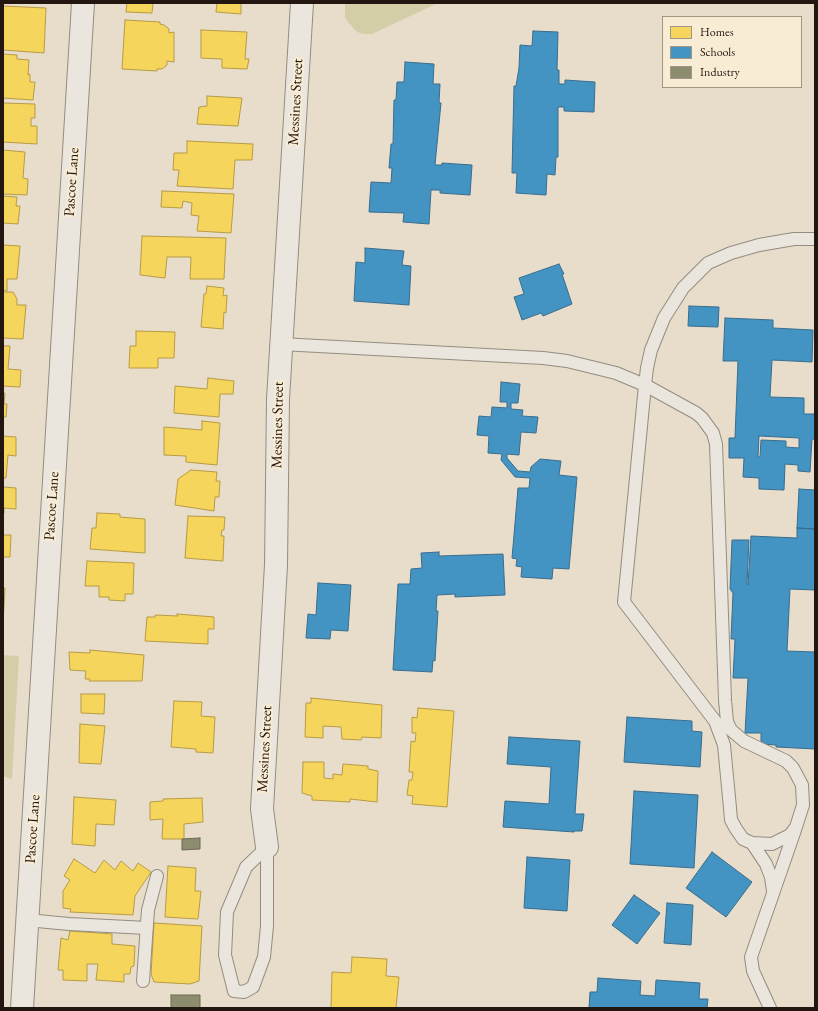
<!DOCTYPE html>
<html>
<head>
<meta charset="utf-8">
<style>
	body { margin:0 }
	#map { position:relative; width:818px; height:1011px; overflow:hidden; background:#e7ddca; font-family:"EB Garamond",serif }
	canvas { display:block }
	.frame { position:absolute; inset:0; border:4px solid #231510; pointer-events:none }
	.legend { position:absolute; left:662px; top:16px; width:140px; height:72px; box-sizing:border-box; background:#f8ecd4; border:1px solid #a39686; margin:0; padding:5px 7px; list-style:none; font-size:12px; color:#231510 }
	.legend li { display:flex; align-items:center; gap:8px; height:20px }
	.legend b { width:20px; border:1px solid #a39686 }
</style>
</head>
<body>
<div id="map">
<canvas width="818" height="1011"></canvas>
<div class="frame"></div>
<ul class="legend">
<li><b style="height:11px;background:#f6d55c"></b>Homes</li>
<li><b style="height:11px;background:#4393c3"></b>Schools</li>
<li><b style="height:11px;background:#8c8c6e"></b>Industry</li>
</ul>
</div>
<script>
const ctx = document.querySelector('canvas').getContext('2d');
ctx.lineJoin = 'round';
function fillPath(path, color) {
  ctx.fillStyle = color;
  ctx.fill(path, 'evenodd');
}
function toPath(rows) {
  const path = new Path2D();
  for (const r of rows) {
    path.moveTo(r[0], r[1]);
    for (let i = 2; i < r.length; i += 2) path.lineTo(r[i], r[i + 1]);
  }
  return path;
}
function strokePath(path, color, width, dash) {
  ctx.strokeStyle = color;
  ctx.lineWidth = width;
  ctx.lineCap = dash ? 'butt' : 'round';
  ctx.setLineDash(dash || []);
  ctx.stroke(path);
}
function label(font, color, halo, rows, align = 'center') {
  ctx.font = font + ' "EB Garamond",serif';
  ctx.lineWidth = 4;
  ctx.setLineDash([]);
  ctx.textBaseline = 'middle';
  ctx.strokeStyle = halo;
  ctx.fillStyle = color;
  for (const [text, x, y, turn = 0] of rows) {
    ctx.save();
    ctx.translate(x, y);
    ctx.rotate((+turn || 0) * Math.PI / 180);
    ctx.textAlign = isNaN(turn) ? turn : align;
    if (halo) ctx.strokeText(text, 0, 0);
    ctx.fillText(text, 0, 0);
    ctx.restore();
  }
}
const green = toPath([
	[345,3,438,3,372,34,364,34,357,32,348,22,345,17],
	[3,655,19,656,12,779,3,776]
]);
const homes = toPath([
	[127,3,153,3,152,13,126,12,127,3],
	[217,3,241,3,241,14,216,12,217,3],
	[3,6,46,8,44,53,3,50,3,6],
	[125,20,160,22,160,24,164,25,169,29,169,33,174,32,174,62,167,61,167,65,162,69,157,69,157,71,122,69,125,20],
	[201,30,247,32,245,59,249,59,247,69,222,68,222,59,201,58,201,30],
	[3,54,17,55,17,59,29,60,28,75,30,74,30,82,35,82,33,100,3,98,3,54],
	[207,96,242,98,238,126,197,124,199,107,207,106,207,96],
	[3,103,35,104,35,118,31,118,31,126,37,126,37,144,3,142,3,103],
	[187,141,253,144,252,160,235,160,233,189,177,186,179,170,173,170,174,153,187,153,187,141],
	[3,150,25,152,23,178,28,179,27,195,3,194,3,150],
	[162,191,234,194,231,233,197,231,199,216,191,215,192,203,183,201,182,208,161,207,162,191],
	[3,196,17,197,16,206,20,206,18,224,3,223,3,196],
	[142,236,226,238,224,279,190,279,191,257,167,257,165,278,140,275,142,236],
	[3,245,20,246,17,279,7,279,7,291,3,290,3,245],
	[207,286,224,288,223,296,227,295,226,313,224,312,223,329,201,327,204,294,206,294,207,286],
	[3,292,13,292,17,299,17,305,26,305,23,339,3,338,3,292],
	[136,331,175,332,174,358,158,358,158,368,129,368,130,346,136,346,136,331],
	[3,346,10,346,8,369,21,370,20,387,3,386,3,346],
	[208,378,234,381,233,394,220,394,219,417,174,413,175,386,207,389,208,378],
	[3,393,5,393,4,404,7,404,6,417,3,417,3,393],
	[202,421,220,423,217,465,186,462,186,456,164,455,164,427,202,430,202,421],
	[3,436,16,437,16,456,8,455,6,478,3,478,3,436],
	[191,470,217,472,216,481,220,481,219,497,215,497,214,511,175,505,178,479,191,470],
	[3,487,16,488,16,509,4,508,4,513,3,513,3,487],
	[97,513,120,514,120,517,145,519,145,553,90,549,92,528,96,528,97,513],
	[188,516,225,517,224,530,222,530,221,536,224,536,223,561,185,558,188,516],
	[3,535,11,535,10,557,3,557,3,535],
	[87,561,134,563,133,594,125,594,125,601,109,600,109,597,99,597,99,586,85,586,87,561],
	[3,588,5,588,3,624,3,588],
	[177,614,214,617,214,629,208,629,208,644,145,641,147,617,155,617,155,615,178,616,177,614],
	[90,650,144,655,142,681,89,681,90,679,85,679,86,671,70,670,69,652,90,653,90,650],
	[81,694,105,694,104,714,81,713,81,694],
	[311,698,382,705,381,738,362,737,361,740,342,739,341,727,323,726,323,738,305,737,306,703,311,703,311,698],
	[174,701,202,702,201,716,215,717,213,753,196,752,196,749,171,747,174,701],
	[418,708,454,711,447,807,412,804,413,796,407,795,409,780,412,780,413,772,409,772,411,741,415,742,416,733,412,733,412,717,417,718,418,708],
	[80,724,105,726,101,764,79,763,80,724],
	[303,762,324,762,324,778,333,779,333,774,342,775,343,764,368,766,368,769,378,771,377,802,350,799,350,802,312,800,312,796,302,793,303,762],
	[74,797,116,800,114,825,96,824,95,846,72,844,74,797],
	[202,798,203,822,184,824,184,839,162,839,163,819,150,820,150,802,163,801,163,799,202,798],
	[74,859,95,873,104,860,115,870,121,861,133,871,138,863,151,872,135,896,133,915,70,912,71,909,63,908,63,891,70,880,64,876,74,859],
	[168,866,196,868,195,891,201,891,198,919,165,917,168,866],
	[154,923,202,926,199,981,190,984,154,982,151,974,154,923],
	[70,931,112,934,112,944,135,946,134,966,131,967,130,974,124,974,124,982,96,980,98,964,87,964,87,981,63,980,63,970,58,970,61,938,68,940,70,931],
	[352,957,387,959,386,976,399,977,396,1008,331,1008,332,972,351,973,352,957]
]);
const schools = toPath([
	[533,31,558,32,557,70,559,70,559,84,565,84,565,80,595,82,594,112,564,111,564,107,558,107,558,157,556,157,555,175,547,174,546,195,516,193,517,173,512,173,514,86,516,86,519,68,520,45,532,46,533,31],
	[405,62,434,64,433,84,440,84,439,103,441,103,435,165,442,165,442,163,472,165,470,195,440,193,440,190,431,190,429,224,403,222,404,213,369,212,371,182,391,183,392,168,389,168,391,144,393,144,394,100,396,100,397,82,404,82,405,62],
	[365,248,404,251,402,265,411,266,409,305,354,301,356,262,365,263,365,248],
	[559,264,564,274,562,274,572,304,543,316,541,313,522,320,514,297,524,294,519,278,559,264],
	[689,306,719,307,718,327,688,326,689,306],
	[725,318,773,320,773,328,813,330,812,362,772,360,770,397,804,398,804,414,815,414,815,439,812,439,810,472,798,471,798,465,785,464,784,490,759,489,759,478,743,477,744,458,729,458,729,438,735,438,738,361,723,361,725,318],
	[759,436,799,438,799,448,786,447,786,441,761,440,760,457,758,457,759,436],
	[501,382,520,384,518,403,511,403,511,409,523,410,522,416,538,417,536,433,521,432,519,455,507,454,507,458,518,471,530,472,531,467,540,459,561,461,559,475,577,477,569,569,553,568,552,579,521,577,522,567,516,566,517,559,512,558,518,488,529,488,530,478,515,477,501,460,502,454,488,453,489,436,477,435,479,416,491,417,492,407,507,408,507,402,500,402,501,382],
	[799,489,815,490,815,529,797,528,799,489],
	[797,528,815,529,815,590,790,589,787,651,815,652,815,749,776,747,776,745,761,744,761,733,745,733,748,678,733,678,735,639,731,639,733,593,730,589,732,540,749,540,747,583,748,585,751,536,797,538,797,528],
	[439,552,439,556,503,554,505,595,455,597,455,594,437,595,436,611,438,611,435,661,433,660,432,672,393,670,398,584,410,584,411,569,422,568,421,553,439,552],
	[318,583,351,585,348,631,331,630,330,639,306,638,308,614,316,615,318,583],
	[627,717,692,721,692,731,702,732,700,767,624,762,627,717],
	[509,737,580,741,575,814,584,814,582,831,574,831,574,832,503,827,505,801,549,804,551,767,507,764,509,737],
	[634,791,698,795,694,868,630,864,634,791],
	[712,852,752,882,726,917,686,888,712,852],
	[527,857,570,860,567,911,524,908,527,857],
	[634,895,660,913,637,944,612,925,634,895],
	[667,903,693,905,691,945,664,943,667,903],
	[598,978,641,981,640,995,655,996,656,980,700,983,699,999,708,999,707,1008,589,1008,590,992,597,992,598,978]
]);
const industry = toPath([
	[200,838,200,849,182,850,182,839,200,838],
	[171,995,200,995,200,1008,171,1008,171,995]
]);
const lane = toPath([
	[281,344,543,358,567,361,616,373,640,383,645,385,696,413,702,418,713,433,716,444,725,700,727,722,731,730,744,741,786,761,793,768,802,785,803,805,796,827,790,835,772,844,752,843,743,839,736,829,731,820,730,808,724,745,715,721,624,602,645,385,647,368,651,350,664,318,683,288,708,263,731,253,759,245,794,239,815,239],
	[752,843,766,864,771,877,773,891],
	[267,847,267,926,264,957,253,987,244,992,234,991,225,955,227,912,246,867,267,847],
	[27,920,69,924,147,928],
	[143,981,148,910,157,876],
	[770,1008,753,971,751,957,795,830]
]);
const street = toPath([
	[267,847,262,809,276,565,278,399,302,3],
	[22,1008,83,3]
]);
const streetNames = [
	["Messines Street",296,102,-87],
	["Pascoe Lane",72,182,-86],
	["Messines Street",278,425,-89],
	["Pascoe Lane",52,506,-86],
	["Messines Street",265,749,-87],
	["Pascoe Lane",33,829,-86]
];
fillPath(green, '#d3cea8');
fillPath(homes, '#f6d55c');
strokePath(homes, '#b79b45', 1);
fillPath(schools, '#4393c3');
strokePath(schools, '#396d8d', 1);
fillPath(industry, '#8c8c6e');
strokePath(industry, '#6c6852', 1);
strokePath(lane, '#938c80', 14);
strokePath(street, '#938c80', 24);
strokePath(lane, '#ebe6dd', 12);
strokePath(street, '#ebe6dd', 22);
label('15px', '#231510', '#f8ecd4', streetNames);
</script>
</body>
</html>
